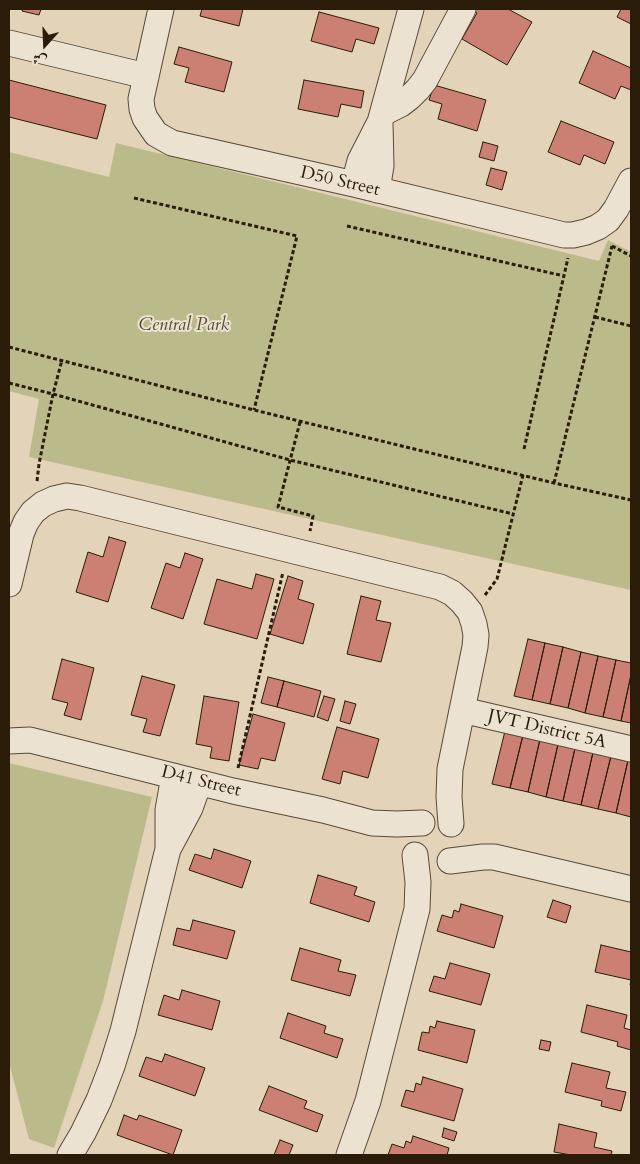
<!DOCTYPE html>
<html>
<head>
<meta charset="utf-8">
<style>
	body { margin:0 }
	#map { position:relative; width:640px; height:1164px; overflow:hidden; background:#e2d3b9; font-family:Cardo,Amiri,serif }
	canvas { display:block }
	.frame { position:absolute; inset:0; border:10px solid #2a1c08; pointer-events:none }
	.north { position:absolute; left:20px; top:20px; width:50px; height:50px; -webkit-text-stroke:4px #ece2d2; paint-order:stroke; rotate:200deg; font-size:14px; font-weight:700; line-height:20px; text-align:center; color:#2a1c08 }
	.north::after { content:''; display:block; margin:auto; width:18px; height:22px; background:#2a1c08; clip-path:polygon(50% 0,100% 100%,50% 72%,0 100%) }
</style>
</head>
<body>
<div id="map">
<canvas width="640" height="1164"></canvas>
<div class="frame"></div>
<div class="north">ش</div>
</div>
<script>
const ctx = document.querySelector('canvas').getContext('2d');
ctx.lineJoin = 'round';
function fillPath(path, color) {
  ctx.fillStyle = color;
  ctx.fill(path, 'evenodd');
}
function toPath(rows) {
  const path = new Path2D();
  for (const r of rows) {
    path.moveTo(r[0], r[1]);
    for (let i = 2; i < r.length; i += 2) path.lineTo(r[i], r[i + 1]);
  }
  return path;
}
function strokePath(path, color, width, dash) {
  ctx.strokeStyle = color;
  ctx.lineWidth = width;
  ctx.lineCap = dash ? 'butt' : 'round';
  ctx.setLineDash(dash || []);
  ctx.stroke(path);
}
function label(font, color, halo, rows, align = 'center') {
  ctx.font = font + ' Cardo,serif';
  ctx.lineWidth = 4;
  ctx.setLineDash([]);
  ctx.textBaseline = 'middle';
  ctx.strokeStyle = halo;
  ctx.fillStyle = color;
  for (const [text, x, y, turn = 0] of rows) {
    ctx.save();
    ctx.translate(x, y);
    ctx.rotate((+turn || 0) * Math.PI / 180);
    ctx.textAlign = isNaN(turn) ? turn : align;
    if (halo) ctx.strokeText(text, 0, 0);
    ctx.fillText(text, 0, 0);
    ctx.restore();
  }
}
const green = toPath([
	[116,143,599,261,608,240,631,252,631,590,29,457,39,399,9,391,9,152,109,177],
	[9,763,152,797,103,1001,54,1148,29,1139,9,1062]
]);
const building = toPath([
	[23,9,41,9,39,15,22,11,23,9],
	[202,9,243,9,239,26,200,16,202,9],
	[470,9,508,9,532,22,507,65,462,39,477,13,470,9],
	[621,9,631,9,631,24,617,17,621,9],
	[319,12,379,28,374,44,356,39,352,52,311,41,319,12],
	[179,47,232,62,224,92,185,82,189,68,174,64,179,47],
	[593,51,631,68,631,90,621,86,615,99,579,83,593,51],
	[9,80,106,105,97,139,9,117,9,80],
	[304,80,364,91,361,108,341,104,338,117,298,109,304,80],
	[434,85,486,100,477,131,438,119,442,104,429,100,434,85],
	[561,121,614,142,605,164,584,155,580,165,548,152,561,121],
	[483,142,498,146,494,161,479,157,483,142],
	[491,168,507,172,502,190,486,185,491,168],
	[109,537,126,542,108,602,76,592,88,552,103,557,109,537],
	[185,553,203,559,183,619,151,608,166,563,180,568,185,553],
	[256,574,274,579,257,639,204,624,217,579,252,589,256,574],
	[288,576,303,581,298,599,314,604,303,644,270,634,288,576],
	[361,596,381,601,376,620,391,623,381,662,347,654,361,596],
	[528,639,545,643,532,700,514,696,528,639],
	[545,643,563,647,550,704,532,700,545,643],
	[563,647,581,652,568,708,550,704,563,647],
	[581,652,598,656,585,713,568,708,581,652],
	[598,656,616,660,603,717,585,713,598,656],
	[62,659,94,668,81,720,64,715,68,703,52,699,62,659],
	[616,660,631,663,631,675,621,721,603,717,616,660],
	[631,675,631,723,621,721,631,675],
	[142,676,175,685,160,736,143,732,147,719,131,715,142,676],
	[268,677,284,681,277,707,261,703,268,677],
	[284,681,321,691,314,717,277,707,284,681],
	[204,696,239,702,229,761,210,758,212,747,196,744,204,696],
	[324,696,335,699,328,721,317,717,324,696],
	[345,701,356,704,350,724,340,721,345,701],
	[253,714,285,723,275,761,261,758,258,769,239,765,253,714],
	[337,727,379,739,368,778,343,771,340,784,322,779,337,727],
	[506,727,524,731,510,788,492,784,506,727],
	[524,731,541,735,528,792,510,788,524,731],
	[541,735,559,740,546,797,528,792,541,735],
	[559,740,576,744,563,801,546,797,559,740],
	[576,744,594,748,581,805,563,801,576,744],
	[594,748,612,752,598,809,581,805,594,748],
	[612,752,629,756,616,813,598,809,612,752],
	[629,756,631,757,631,817,616,813,629,756],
	[214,849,251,861,242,888,189,870,195,854,211,859,214,849],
	[318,875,357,887,354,895,375,902,369,922,310,903,318,875],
	[553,900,571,906,566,923,547,917,553,900],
	[461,904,503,916,494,948,437,931,442,915,452,918,454,910,459,912,461,904],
	[193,920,235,931,227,959,173,945,177,928,190,931,193,920],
	[601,945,631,952,631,986,630,985,631,980,595,972,601,945],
	[300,948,341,960,338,971,356,975,350,996,291,980,300,948],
	[450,963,490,974,481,1005,429,991,434,976,445,979,450,963],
	[182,990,220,1001,212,1030,158,1015,164,995,179,1000,182,990],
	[587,1005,627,1015,624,1028,631,1030,631,1050,617,1046,618,1042,581,1032,587,1005],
	[288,1013,326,1026,324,1033,343,1039,337,1058,280,1038,288,1013],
	[437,1021,475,1030,467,1063,418,1050,422,1032,429,1033,430,1026,435,1028,437,1021],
	[541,1040,551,1042,549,1051,539,1049,541,1040],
	[165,1054,205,1068,195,1096,139,1076,146,1057,162,1062,165,1054],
	[572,1063,610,1072,606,1088,626,1092,621,1111,601,1106,602,1101,565,1092,572,1063],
	[423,1077,463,1089,454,1121,401,1106,406,1090,414,1092,416,1083,421,1085,423,1077],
	[269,1086,307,1101,304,1108,323,1115,317,1132,259,1110,269,1086],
	[124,1115,137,1120,139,1115,182,1130,173,1155,117,1135,124,1115],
	[559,1124,597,1133,594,1147,612,1151,611,1155,571,1155,554,1152,559,1124],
	[444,1128,457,1132,454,1141,442,1137,444,1128],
	[413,1136,449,1148,447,1155,388,1155,392,1144,404,1148,406,1141,411,1143,413,1136],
	[280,1140,293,1145,289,1155,274,1155,280,1140]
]);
const path = toPath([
	[134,198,297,236,254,410],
	[347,226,564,276],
	[612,246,631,256],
	[595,317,631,326],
	[9,347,254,410,554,483,631,500],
	[9,383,53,394,290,460,513,514],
	[300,422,278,507,313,516,310,531],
	[524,449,568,258],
	[37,481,39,464,53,394,62,360],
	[554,483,612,246],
	[485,595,497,579,523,475],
	[238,768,283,572]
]);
const minor = toPath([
	[161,9,141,99,142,109,145,118,156,134,172,143,354,184,564,235,573,235,586,232,598,227,608,220,616,209,631,181],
	[9,43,146,76],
	[383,113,401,104,410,97,418,89,425,80,463,9],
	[354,184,360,161,380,122,411,9],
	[377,190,381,166,380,124],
	[9,584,21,534,26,522,33,512,43,504,54,499,67,496,80,498,440,587,452,593,462,602,470,612,474,624,476,635,475,647,450,769,449,797,451,824],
	[462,710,631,749],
	[9,741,30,740,233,791,323,810,372,823,397,824,422,823],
	[168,849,190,808,199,783],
	[450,861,483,857,494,857,631,889],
	[70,1155,83,1133,99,1100,112,1066,123,1031,168,849,168,810,174,776],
	[349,1155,368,1101,417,909,418,882,415,855]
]);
const streetNames = [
	["D50 Street",340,182,13],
	["JVT District 5A",547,730,13],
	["D41 Street",201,782,14]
];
const parkNames = [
	["Central Park",184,326]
];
fillPath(green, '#bbba8a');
fillPath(building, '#cb8073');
strokePath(building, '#2a1c08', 1);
strokePath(minor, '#584a34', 27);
strokePath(path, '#2a1c08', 3, [4, 2.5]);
strokePath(minor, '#ece2d2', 25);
label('18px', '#2a1c08', '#ece2d2', streetNames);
label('italic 18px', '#564b2f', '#ece2d2', parkNames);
</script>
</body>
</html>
